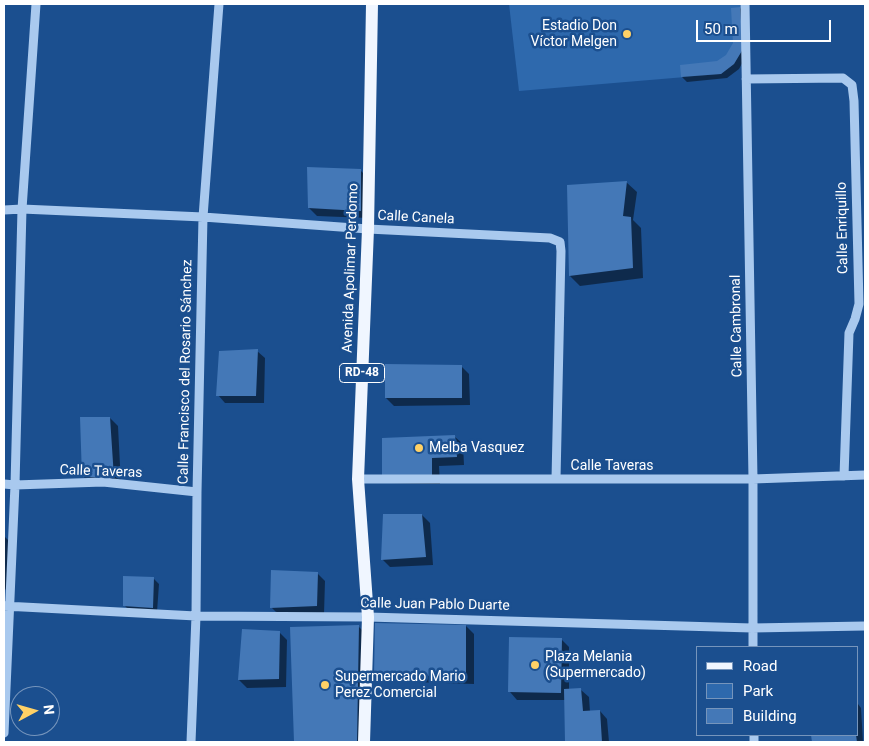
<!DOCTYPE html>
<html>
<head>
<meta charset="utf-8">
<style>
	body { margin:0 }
	#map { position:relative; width:869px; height:746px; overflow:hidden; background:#1b4f8f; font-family:Roboto,sans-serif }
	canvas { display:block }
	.frame { position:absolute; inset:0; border:5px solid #fff; pointer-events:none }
	.legend { position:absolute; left:696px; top:646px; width:162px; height:90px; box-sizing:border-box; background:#1b4f8f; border:1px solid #7695bc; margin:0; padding:6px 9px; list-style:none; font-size:15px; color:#fff }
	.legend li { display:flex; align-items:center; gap:10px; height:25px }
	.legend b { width:25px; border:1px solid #7695bc }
	.north { position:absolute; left:10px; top:686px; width:50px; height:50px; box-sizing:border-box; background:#1b4f8f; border:1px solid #7695bc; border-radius:50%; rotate:84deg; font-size:14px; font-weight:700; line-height:20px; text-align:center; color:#fff }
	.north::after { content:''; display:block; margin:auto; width:18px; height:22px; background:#ffd166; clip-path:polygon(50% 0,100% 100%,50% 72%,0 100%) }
	.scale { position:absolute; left:696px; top:20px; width:135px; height:22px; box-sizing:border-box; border:2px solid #fff; border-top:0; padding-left:6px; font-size:15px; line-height:18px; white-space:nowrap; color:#fff; -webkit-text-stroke:4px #1b4f8f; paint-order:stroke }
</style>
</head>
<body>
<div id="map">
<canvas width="869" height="746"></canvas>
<div class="frame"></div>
<ul class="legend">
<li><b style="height:6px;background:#f0f6ff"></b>Road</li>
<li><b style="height:14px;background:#2e69ad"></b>Park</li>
<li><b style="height:14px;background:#4478b7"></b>Building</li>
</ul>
<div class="north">N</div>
<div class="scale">50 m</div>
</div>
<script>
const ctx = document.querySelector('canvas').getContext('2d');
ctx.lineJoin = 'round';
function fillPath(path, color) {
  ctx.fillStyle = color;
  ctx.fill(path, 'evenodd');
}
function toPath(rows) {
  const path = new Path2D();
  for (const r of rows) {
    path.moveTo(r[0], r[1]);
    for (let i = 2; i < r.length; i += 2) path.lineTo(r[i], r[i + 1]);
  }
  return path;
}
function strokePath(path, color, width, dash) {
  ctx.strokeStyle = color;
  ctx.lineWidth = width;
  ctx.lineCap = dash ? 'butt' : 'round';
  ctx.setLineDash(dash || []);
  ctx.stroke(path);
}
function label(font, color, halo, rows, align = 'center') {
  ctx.font = font + ' Roboto,sans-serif';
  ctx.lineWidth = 5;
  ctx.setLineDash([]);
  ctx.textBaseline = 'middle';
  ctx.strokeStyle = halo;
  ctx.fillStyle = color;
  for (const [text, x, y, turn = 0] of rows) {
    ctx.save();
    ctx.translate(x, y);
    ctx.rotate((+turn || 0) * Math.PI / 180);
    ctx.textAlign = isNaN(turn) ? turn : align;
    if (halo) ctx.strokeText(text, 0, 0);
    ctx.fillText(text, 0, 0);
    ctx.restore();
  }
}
const green = toPath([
	[509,4,740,4,743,49,734,64,721,74,519,91]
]);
const shadow = toPath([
	[740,8,745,13,747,54,739,69,727,78,687,82,682,77,717,62,727,56,735,43],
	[360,170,368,178,368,218,317,216,309,208],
	[626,182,637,192,633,220,641,228,643,278,580,286,570,276],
	[257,351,265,358,264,403,225,403,218,395],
	[461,366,469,374,470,405,394,406,386,398],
	[110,418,118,426,121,485,91,484,83,476],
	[455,437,463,444,464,465,439,466,440,484,391,483,383,476],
	[422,515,430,523,433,565,390,567,382,559],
	[4,537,5,537,13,545,10,585,4,591],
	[317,573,325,581,324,614,279,615,271,607],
	[154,579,159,584,157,612,130,611,125,606],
	[466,626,474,634,474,684,383,681,375,673],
	[359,627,366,634,365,742,295,742,292,628],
	[243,630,279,632,287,640,286,687,247,688,239,680],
	[561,639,569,647,569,690,581,690,589,697,590,712,600,711,607,719,609,742,566,742,565,700,517,700,510,692],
	[858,704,861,708,863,742,813,742,813,735,858,735]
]);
const building = toPath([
	[740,7,743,49,734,64,721,74,681,77,680,65,717,61,726,55,733,43,731,8],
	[307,167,361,169,361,211,308,208],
	[627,181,623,216,631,217,633,268,569,276,567,185],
	[258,349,256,396,216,396,219,351],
	[385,364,462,365,462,398,385,398],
	[80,417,110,417,114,478,82,477],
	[455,435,457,457,432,458,432,477,382,476,382,438],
	[383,514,422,514,426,557,381,560],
	[271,570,318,572,317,606,270,608],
	[123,576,154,577,153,608,123,606],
	[375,623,466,625,466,677,374,674],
	[359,625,357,742,294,742,290,627],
	[242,629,280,631,279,679,238,680],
	[509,637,562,638,561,693,508,692],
	[581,688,583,711,600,710,602,742,565,742,564,689],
	[811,735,856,735,857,742,812,742]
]);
const minor = toPath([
	[745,4,753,479,753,647],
	[746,79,843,78,852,85,854,101,859,304,855,319,849,333,844,476],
	[4,210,22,209,203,217,368,229,550,238,560,242,561,251,556,479],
	[358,479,753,479,865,475],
	[4,484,15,485,103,482,197,492],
	[4,606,196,616,368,617,752,628,865,626],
	[4,733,15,485,22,209,36,4],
	[754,735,754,742],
	[191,742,196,616,197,492,203,217,219,4]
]);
const major = toPath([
	[364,742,368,617,358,479,368,229,372,4]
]);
const markers = [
	[627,34,5,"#ffd166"],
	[419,448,5,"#ffd166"],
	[535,665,5,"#ffd166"],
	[325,685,5,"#ffd166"]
];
const shields = [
	[362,373,45]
];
const shieldNames = [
	["RD-48",362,373]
];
const poiNames = [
	["Estadio Don",617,26,"right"],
	["Víctor Melgen",617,42,"right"],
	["Melba Vasquez",429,448],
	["Plaza Melania",545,657],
	["(Supermercado)",545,673],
	["Supermercado Mario",335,677],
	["Perez Comercial",335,693]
];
const streetNames = [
	["Calle Canela",416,218,3],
	["Calle Enriquillo",843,228,-91],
	["Avenida Apolimar Perdomo",351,268,-88],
	["Calle Cambronal",737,326,-91],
	["Calle Francisco del Rosario Sánchez",186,372,-89],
	["Calle Taveras",612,466],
	["Calle Taveras",101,472,2],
	["Calle Juan Pablo Duarte",435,605,1]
];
fillPath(green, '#2e69ad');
fillPath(shadow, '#0007');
fillPath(building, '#4478b7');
strokePath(minor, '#a9c9ee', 9);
strokePath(major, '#f0f6ff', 12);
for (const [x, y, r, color] of markers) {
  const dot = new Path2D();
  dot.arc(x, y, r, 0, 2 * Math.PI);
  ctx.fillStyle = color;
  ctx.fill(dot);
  strokePath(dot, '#1b4f8f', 2);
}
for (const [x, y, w] of shields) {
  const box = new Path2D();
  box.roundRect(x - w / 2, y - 9.5, w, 19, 4);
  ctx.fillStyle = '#1b4f8f';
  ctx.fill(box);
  strokePath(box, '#fff', 1);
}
label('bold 12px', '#fff', null, shieldNames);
label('14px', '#fff', '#1b4f8f', poiNames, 'left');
label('14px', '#fff', '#1b4f8f', streetNames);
</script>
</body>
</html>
